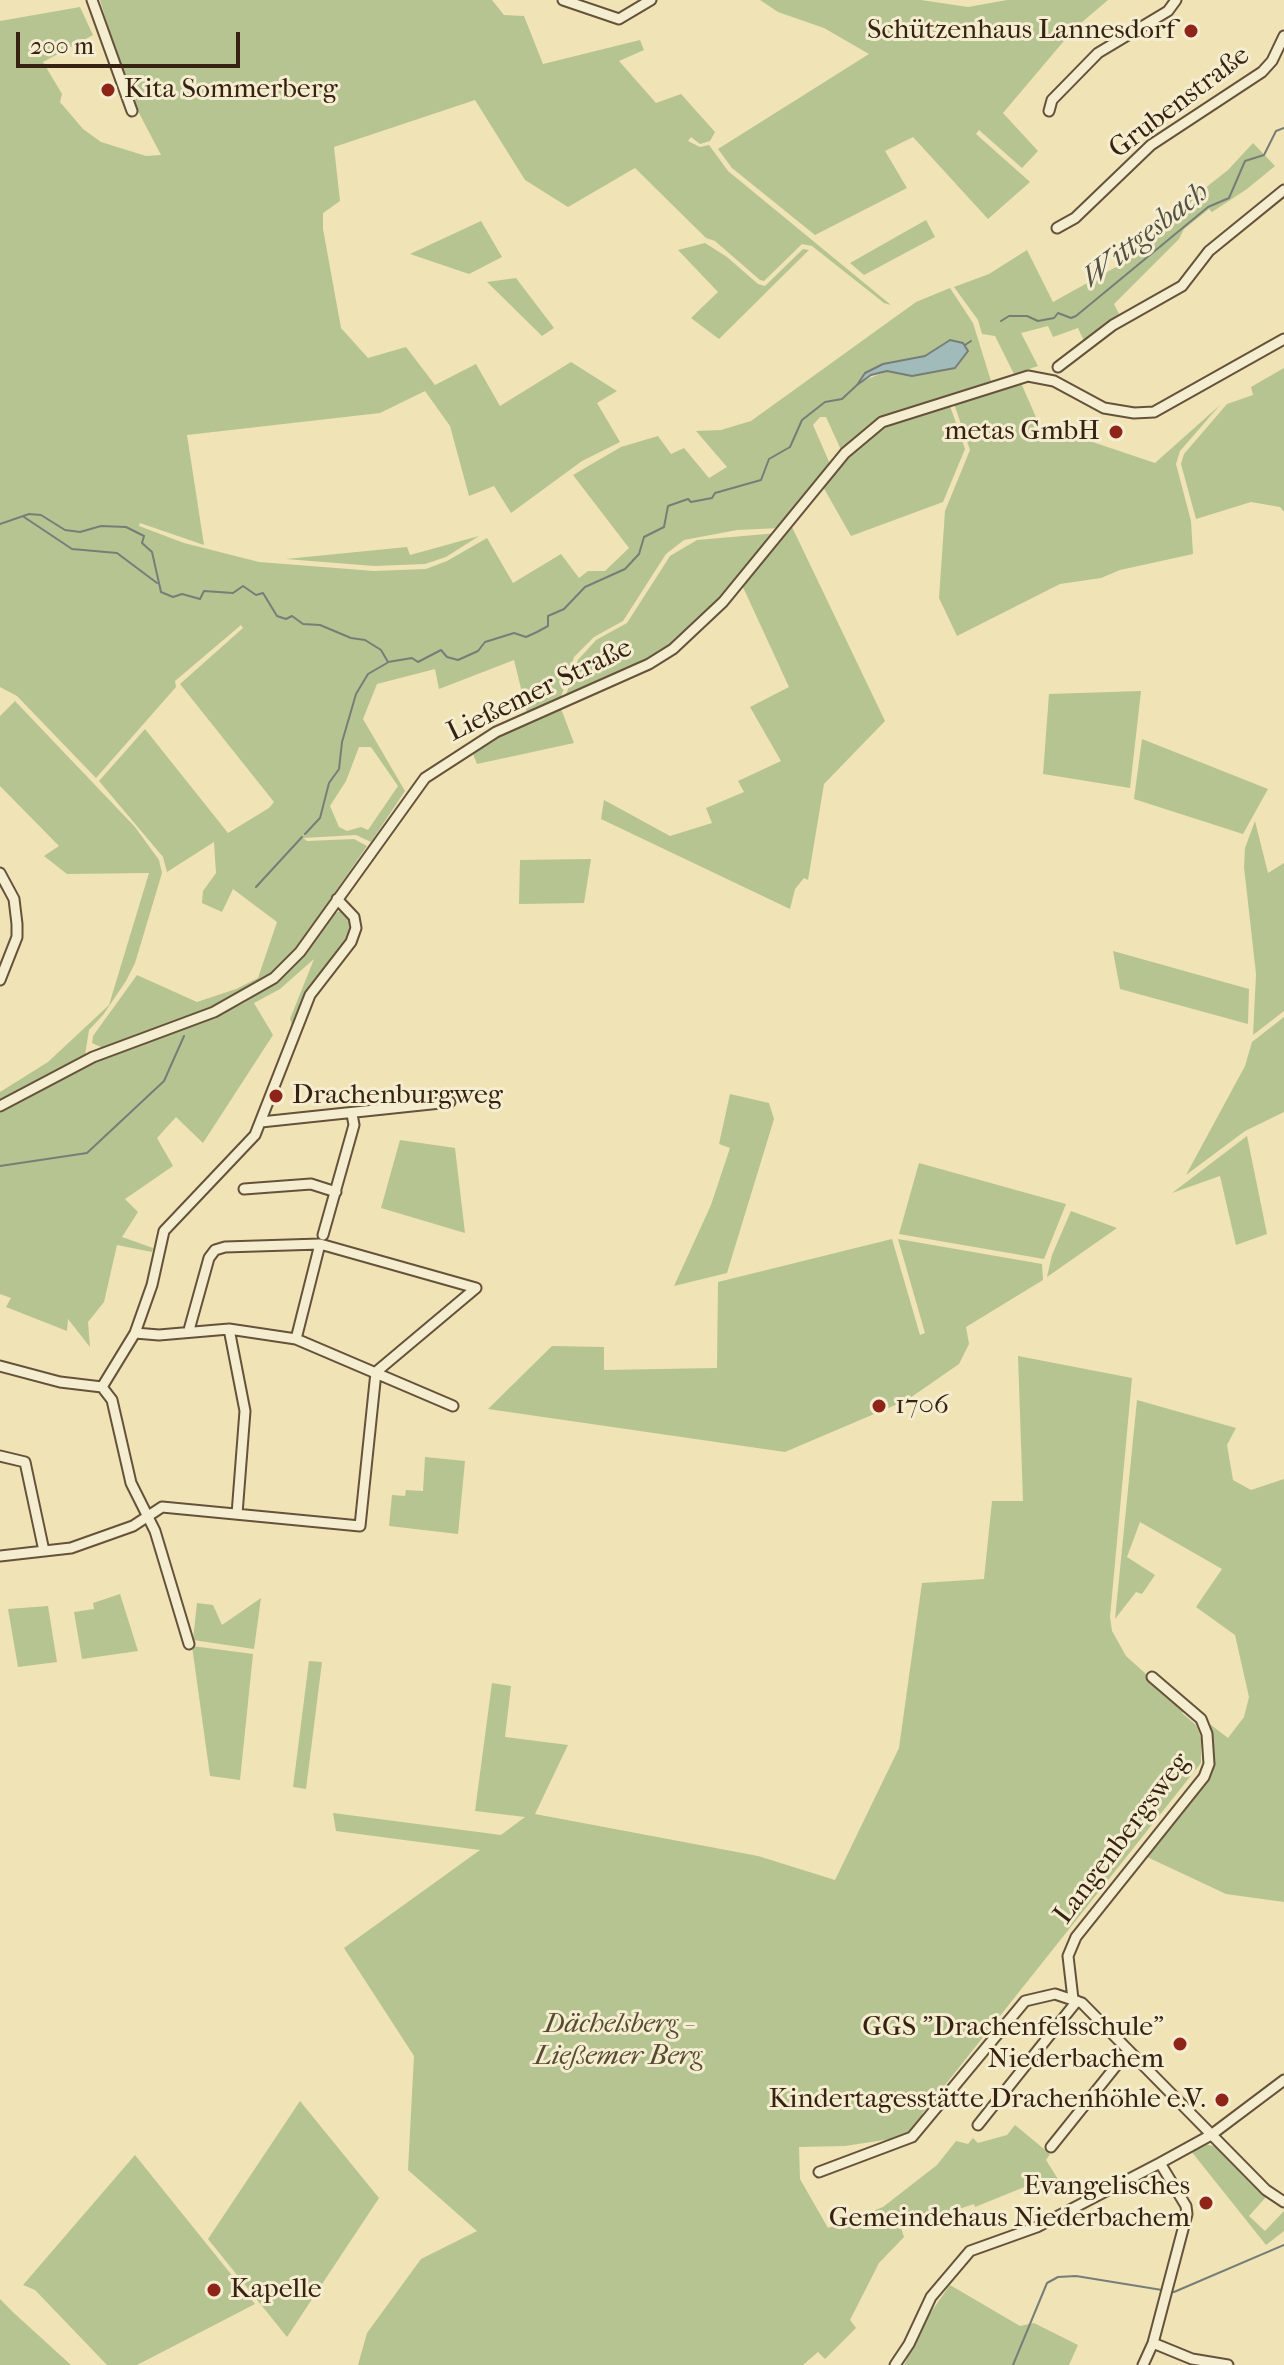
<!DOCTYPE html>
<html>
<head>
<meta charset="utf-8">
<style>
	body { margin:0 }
	#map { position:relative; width:1284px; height:2365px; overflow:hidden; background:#f0e3b6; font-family:"IM FELL French Canon",serif }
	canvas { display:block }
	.scale { position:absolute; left:16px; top:32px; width:224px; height:36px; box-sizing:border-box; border:4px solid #372212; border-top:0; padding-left:10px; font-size:24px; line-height:28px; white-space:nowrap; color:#372212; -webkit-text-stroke:6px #f5edd0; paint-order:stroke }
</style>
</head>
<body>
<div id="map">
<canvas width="1284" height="2365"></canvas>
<div class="scale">200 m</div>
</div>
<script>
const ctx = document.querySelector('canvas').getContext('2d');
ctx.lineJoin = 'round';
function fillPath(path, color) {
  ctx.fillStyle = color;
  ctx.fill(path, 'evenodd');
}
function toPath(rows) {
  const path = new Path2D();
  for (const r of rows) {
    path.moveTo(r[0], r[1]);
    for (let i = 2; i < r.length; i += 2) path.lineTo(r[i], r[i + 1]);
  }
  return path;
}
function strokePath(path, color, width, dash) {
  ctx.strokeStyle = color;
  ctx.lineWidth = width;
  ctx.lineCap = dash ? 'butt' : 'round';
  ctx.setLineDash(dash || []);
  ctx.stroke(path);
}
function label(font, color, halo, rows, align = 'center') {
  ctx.font = font + ' "IM FELL French Canon",serif';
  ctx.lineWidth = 6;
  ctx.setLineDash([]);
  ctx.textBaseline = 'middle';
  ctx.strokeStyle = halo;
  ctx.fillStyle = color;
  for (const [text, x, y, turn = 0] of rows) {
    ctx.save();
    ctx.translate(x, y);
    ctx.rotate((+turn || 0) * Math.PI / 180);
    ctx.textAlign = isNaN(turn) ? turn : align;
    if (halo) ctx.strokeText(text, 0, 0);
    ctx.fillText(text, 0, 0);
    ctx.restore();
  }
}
const green = toPath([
	[100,0,492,0,504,15,524,16,543,64,640,40,644,50,619,61,656,103,681,94,715,132,710,141,700,144,691,137,688,141,700,147,709,145,728,171,891,305,884,303,812,246,802,244,764,281,760,280,715,241,706,238,635,168,568,207,525,180,475,100,334,147,340,201,323,213,323,229,341,328,368,358,406,347,435,385,476,364,500,406,571,362,617,391,597,403,620,442,582,461,511,513,494,486,469,496,450,426,425,391,380,413,187,435,204,545,140,523,139,526,184,543,259,562,374,571,426,569,447,561,487,538,513,583,561,554,579,578,588,571,605,571,629,548,573,475,621,447,658,436,671,454,684,448,709,478,727,467,696,431,721,430,751,421,916,302,950,288,973,323,991,381,892,414,869,425,842,452,826,417,820,417,813,425,830,464,780,528,737,530,684,540,666,554,623,621,594,637,574,657,560,700,527,713,514,660,439,689,435,669,377,684,363,719,405,791,371,842,356,835,303,838,307,841,354,839,367,846,297,947,276,970,217,1005,103,1048,92,1043,93,1036,137,975,197,1002,236,989,258,978,277,922,233,889,222,912,202,903,203,891,216,873,214,842,167,872,163,857,99,781,145,729,228,833,269,808,274,802,180,684,243,628,241,625,175,681,176,687,96,778,17,696,0,687,0,21,80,7,93,35,43,62,62,94,60,102,83,129,101,142,146,156,161,155,127,90],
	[945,342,955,368,912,376,887,371,858,383,865,373,883,364,925,356],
	[359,747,371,747,398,786,368,830,361,827,347,831,339,827,330,806,346,781],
	[760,0,921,0,968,7,1007,0,1108,0,1074,29,1003,113,1038,151,1022,168,979,130,976,134,1030,182,988,219,913,137,885,151,907,188,815,235,732,168,718,149,869,54,824,28,778,12],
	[1253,143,1275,166,1247,189,1212,212,1209,209,1184,229,1179,239,1114,304,1120,316,1084,341,1078,328,1053,337,1048,326,1021,333,1038,366,1014,374,995,336,982,334,978,320,954,287,989,274,1027,250,1053,302,1116,267,1127,250,1228,170],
	[926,220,935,237,864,275,850,263],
	[481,221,502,257,469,274,410,254],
	[705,243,727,257,758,284,765,286,803,249,809,250,719,339,691,318,718,292,678,250],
	[516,278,554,328,542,336,487,282],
	[1284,368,1284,512,1280,507,1251,502,1196,519,1181,464,1184,454,1227,404,1253,395,1251,387],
	[1021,383,1039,424,1155,463,1220,405,1180,451,1176,464,1191,521,1193,554,1120,570,1101,578,1060,584,957,636,939,598,945,511,970,450,953,401],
	[949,403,965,449,943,502,851,536,822,485,874,432],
	[792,527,885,721,824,784,808,880,804,878,795,889,790,909,601,819,604,800,670,836,712,823,706,808,744,792,738,781,781,761,750,707,789,687,742,585],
	[778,533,720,600,663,652,565,698,578,660,596,640,627,623,670,556,697,540],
	[479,536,446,557,425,564,374,566,286,559,407,547,410,555],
	[1141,691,1130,788,1043,774,1049,694],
	[15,701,135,827,159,860,162,873,135,963,126,981,103,1015,89,1030,85,1055,0,1103,0,1092,48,1062,109,1005,149,873,67,874,44,856,59,846,0,786,0,716],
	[560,706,574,743,477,764,471,749],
	[1142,739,1268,789,1243,834,1134,799],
	[1255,821,1268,873,1284,863,1284,1011,1253,1035,1256,974,1244,867,1245,848],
	[591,859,584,903,519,904,520,860],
	[343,910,351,920,348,940,325,966,292,1025,290,1019,314,959,280,989,254,1003,273,1035,203,1143,176,1117,157,1138,173,1166,125,1199,138,1212,122,1237,153,1248,152,1252,117,1245,104,1302,88,1322,90,1347,68,1319,67,1331,6,1307,11,1298,0,1294,0,1112,66,1074,244,1003,289,969,335,913],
	[1113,951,1249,989,1248,1024,1120,989],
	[1284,1017,1284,1112,1245,1131,1186,1175,1245,1066,1252,1042],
	[730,1094,769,1103,774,1119,727,1273,674,1286,711,1205,730,1148,719,1144],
	[1247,1136,1267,1234,1236,1245,1220,1176,1172,1193],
	[400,1140,455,1148,465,1233,381,1208],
	[919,1163,1066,1204,1044,1259,899,1234],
	[1071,1211,1117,1228,1047,1277,1052,1255],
	[892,1239,920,1335,925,1333,898,1239,1042,1264,1043,1280,966,1327,969,1344,959,1364,907,1400,785,1452,488,1409,552,1346,604,1347,604,1370,717,1368,718,1282],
	[1018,1356,1132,1378,1110,1617,1112,1631,1126,1656,1185,1709,1182,1713,1196,1725,1201,1738,1201,1763,922,2114,924,2121,910,2136,845,2146,799,2147,800,2179,828,2228,883,2207,937,2165,956,2141,968,2144,973,2138,978,2143,1007,2135,1015,2125,1050,2154,1046,2160,1061,2184,1042,2193,1037,2182,975,2207,974,2204,950,2212,952,2220,936,2226,934,2222,919,2228,913,2215,899,2222,904,2237,879,2263,850,2320,856,2328,825,2359,818,2352,803,2365,358,2365,367,2333,421,2259,477,2231,408,2170,414,2056,344,1948,480,1850,336,1831,333,1813,501,1835,525,1817,475,1811,492,1683,511,1686,505,1737,568,1745,535,1814,758,1856,835,1880,899,1748,922,1583,984,1579,992,1501,1023,1501],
	[1137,1400,1236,1428,1227,1445,1233,1480,1251,1490,1284,1479,1284,1902,1226,1894,1145,1856,1206,1778,1202,1718,1228,1738,1244,1717,1249,1697,1235,1635,1196,1607,1222,1569,1140,1522,1127,1557,1155,1575,1142,1594,1136,1592,1115,1619],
	[425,1457,465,1461,458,1534,389,1526,392,1495,405,1496,406,1490,423,1491],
	[120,1594,138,1651,82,1659,74,1612,94,1609,93,1603],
	[261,1598,254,1649,193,1640,197,1603,213,1605,222,1625],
	[48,1606,57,1662,18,1667,8,1609],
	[192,1646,253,1654,240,1780,210,1776],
	[309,1661,322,1662,306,1789,293,1787],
	[300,2101,379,2198,287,2337,208,2239],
	[1204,2144,1218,2147,1266,2197,1249,2216,1265,2231,1284,2211,1284,2231,1266,2245,1191,2151],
	[135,2155,255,2304,137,2365,107,2365,35,2290,23,2285],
	[950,2285,1020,2326,1034,2323,1078,2345,1069,2365,904,2365,929,2315],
	[0,2299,15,2314,71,2365,0,2365]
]);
const water = toPath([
	[950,340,963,343,968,351,955,368,912,376,887,371,871,375,857,385,865,373,883,364,925,356,950,340]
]);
const stream = toPath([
	[1001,321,1009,316,1027,316,1038,321,1054,318,1058,313,1071,318,1076,316,1208,207,1229,198,1245,161,1264,155,1276,131,1284,128],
	[965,345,971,341],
	[24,517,72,549,117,553,157,583],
	[0,524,29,514,41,515,65,530,80,532,101,526,126,527,144,536,142,543,152,552,161,592,173,597,182,594,200,599,204,591,233,593,243,586,256,595,263,593,277,616,286,619,292,616,303,624,320,625,351,638,365,640,381,650,388,662,412,658,418,662,441,650,447,657,458,660,478,651,485,642,514,633,526,637,537,632,548,626,548,616,564,609,585,587,625,569,639,554,644,537,664,527,668,506,688,499,691,502,712,498,715,493,761,480,769,459,790,447,802,420,825,402,842,399,857,385],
	[305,834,320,818,329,783,339,769,342,742,356,694,368,674,387,663],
	[256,887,302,837],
	[0,1166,87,1153,164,1081,184,1036],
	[1169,2291,1174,2292,1284,2245],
	[1013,2365,1047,2283,1058,2277,1076,2276,1162,2290]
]);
const minor = toPath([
	[92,0,132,111],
	[563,0,619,19,651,0],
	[1049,111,1052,100,1098,53,1168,11,1176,0],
	[1057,228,1075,218,1151,145,1262,72,1272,61,1284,36],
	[1058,367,1113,325,1182,286,1209,251,1284,190],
	[0,873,14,899,17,924,17,937,0,980],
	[0,1106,93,1057,214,1012,274,978,300,952,425,778,496,732,649,664,673,649,723,602,845,453,882,422,1028,376,1054,381,1104,408,1134,413,1154,412,1284,339],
	[261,1122,450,1102],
	[244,1189,311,1184,336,1192],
	[323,1235,354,1125,352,1114],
	[229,1329,245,1411,237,1514],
	[189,1330,209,1258,215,1250,225,1247,320,1244,476,1288],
	[135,1333,159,1335,229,1329,296,1339,453,1406],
	[296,1339,320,1244],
	[0,1366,60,1382,102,1387],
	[102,1387,135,1333,152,1285,164,1231,255,1135,310,995,351,942,356,928,354,917,337,899],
	[102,1387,112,1400,131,1483,155,1531,189,1644],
	[0,1456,25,1462,44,1551],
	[0,1556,71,1548,133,1526,162,1507,360,1526,376,1372,476,1288],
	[1073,1999,1068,1956,1076,1937,1204,1777,1209,1764,1207,1734,1201,1719,1152,1677],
	[978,2125,1077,2001],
	[1051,2147,1128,2051],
	[819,2172,912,2137,1025,2001,1055,1994,1082,2003,1266,2190,1284,2202],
	[1153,2343,1192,2359,1228,2365],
	[895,2365,909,2344,931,2297,970,2251,1037,2227,1160,2163,1211,2135,1284,2080],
	[1143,2365,1153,2343,1187,2214,1186,2206,1160,2163]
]);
const markers = [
	[1191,31,8,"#8f2418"],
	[108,90,8,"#8f2418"],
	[1116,432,8,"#8f2418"],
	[276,1096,8,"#8f2418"],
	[879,1406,8,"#8f2418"],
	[1180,2044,8,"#8f2418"],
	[1222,2100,8,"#8f2418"],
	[1206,2203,8,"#8f2418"],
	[214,2290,8,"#8f2418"]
];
const poiNames = [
	["Schützenhaus Lannesdorf",1175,31],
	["Kita Sommerberg",124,90,"left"],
	["metas GmbH",1100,432],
	["Drachenburgweg",292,1096,"left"],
	["1706",895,1406,"left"],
	["GGS \"Drachenfelsschule\"",1164,2028],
	["Niederbachem",1164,2060],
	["Kindertagesstätte Drachenhöhle e.V.",1206,2100],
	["Evangelisches",1190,2187],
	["Gemeindehaus Niederbachem",1190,2219],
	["Kapelle",230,2290,"left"]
];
const streetNames = [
	["Grubenstraße",1180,103,-37],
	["Ließemer Straße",540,691,-26],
	["Langenbergsweg",1123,1839,-53]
];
const parkNames = [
	["Dächelsberg -",618,2025],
	["Ließemer Berg",618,2057]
];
const waterNames = [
	["Wittgesbach",1146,236,-38]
];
fillPath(green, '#b6c491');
fillPath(water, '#a0bbba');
strokePath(water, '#767e77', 2);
strokePath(stream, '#767e77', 2);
strokePath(minor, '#65523b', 13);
strokePath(minor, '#f5edd0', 9);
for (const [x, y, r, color] of markers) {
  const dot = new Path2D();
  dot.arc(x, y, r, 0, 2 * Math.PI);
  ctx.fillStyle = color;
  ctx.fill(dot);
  strokePath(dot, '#f5edd0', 3);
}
label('28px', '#372212', '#f5edd0', poiNames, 'right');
label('28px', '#372212', '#f5edd0', streetNames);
label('italic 28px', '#574a32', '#f5edd0', parkNames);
label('italic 30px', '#565044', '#f5edd0', waterNames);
</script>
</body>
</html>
